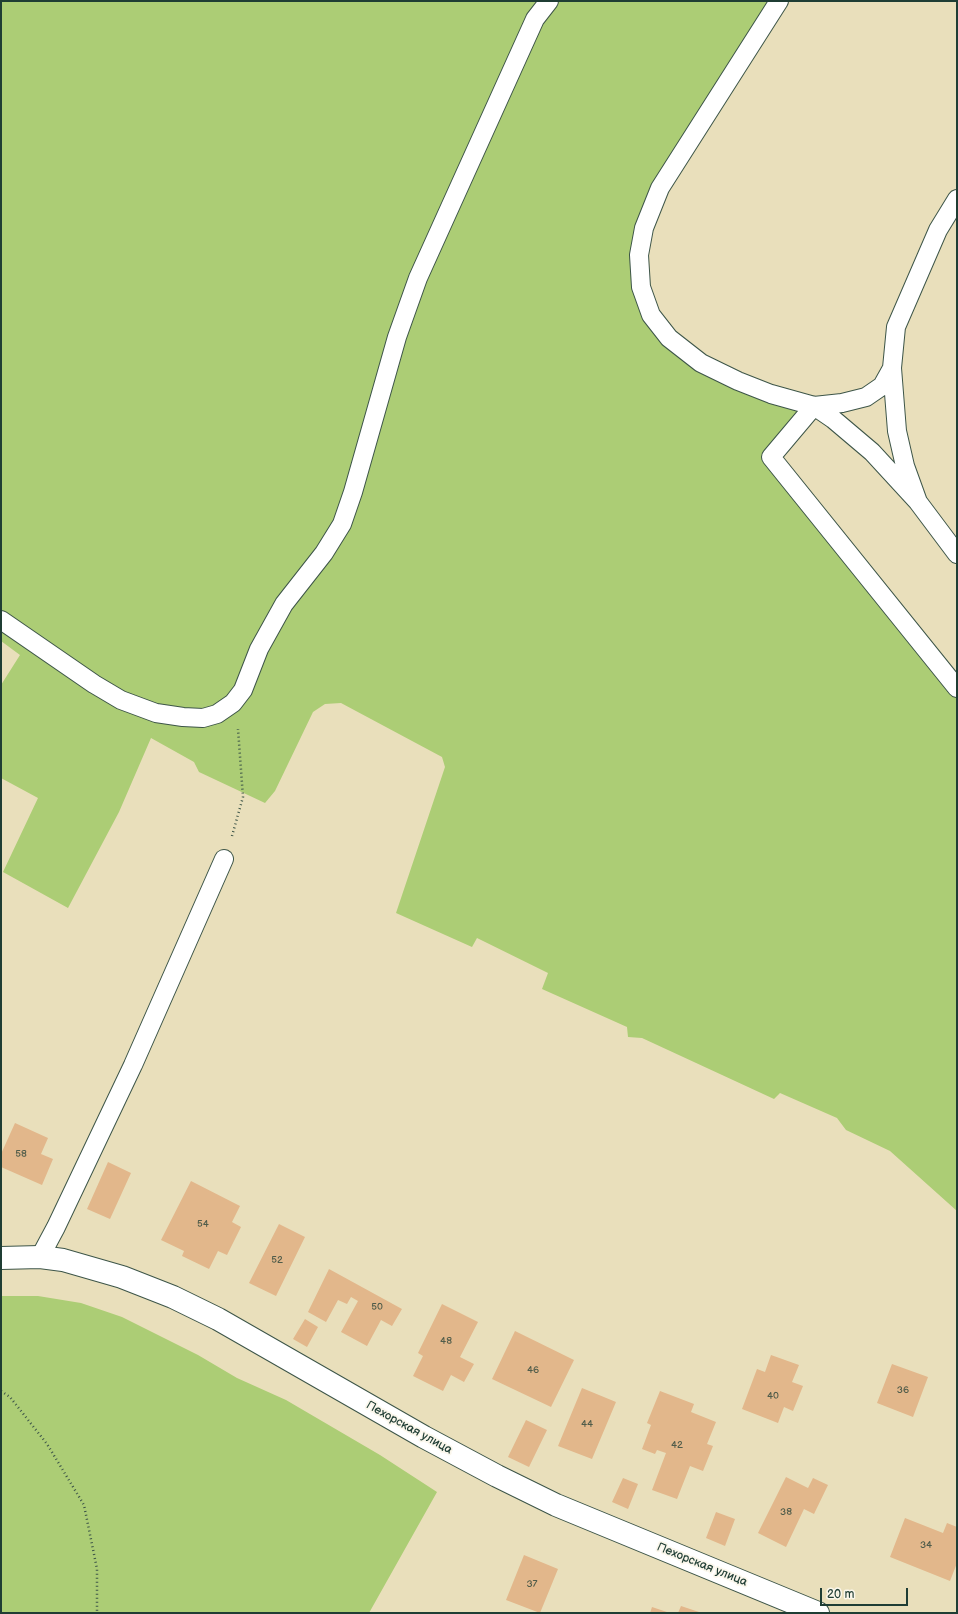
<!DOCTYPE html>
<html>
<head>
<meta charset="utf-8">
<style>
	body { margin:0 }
	#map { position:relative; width:958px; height:1614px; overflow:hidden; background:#e9dfbb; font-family:"Balsamiq Sans",sans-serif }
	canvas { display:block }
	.frame { position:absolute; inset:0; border:2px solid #1f3d34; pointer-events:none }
	.scale { position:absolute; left:820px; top:1588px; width:88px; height:18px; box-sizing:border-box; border:2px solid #1f3d34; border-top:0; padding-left:5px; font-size:12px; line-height:14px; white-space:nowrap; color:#1f3d34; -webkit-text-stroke:3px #fbf7ec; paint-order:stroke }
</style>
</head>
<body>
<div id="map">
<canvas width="958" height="1614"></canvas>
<div class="frame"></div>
<div class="scale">20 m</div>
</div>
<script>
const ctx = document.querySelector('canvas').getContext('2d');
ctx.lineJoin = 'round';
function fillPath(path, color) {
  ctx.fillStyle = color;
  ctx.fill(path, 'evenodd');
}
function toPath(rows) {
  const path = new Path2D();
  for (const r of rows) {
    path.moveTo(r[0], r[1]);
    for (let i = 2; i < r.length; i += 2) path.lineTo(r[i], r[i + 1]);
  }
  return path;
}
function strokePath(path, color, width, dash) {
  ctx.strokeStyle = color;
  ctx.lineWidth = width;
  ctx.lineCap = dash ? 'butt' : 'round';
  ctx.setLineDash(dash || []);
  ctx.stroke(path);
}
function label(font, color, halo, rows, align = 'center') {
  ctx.font = font + ' "Balsamiq Sans",sans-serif';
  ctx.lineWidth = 3.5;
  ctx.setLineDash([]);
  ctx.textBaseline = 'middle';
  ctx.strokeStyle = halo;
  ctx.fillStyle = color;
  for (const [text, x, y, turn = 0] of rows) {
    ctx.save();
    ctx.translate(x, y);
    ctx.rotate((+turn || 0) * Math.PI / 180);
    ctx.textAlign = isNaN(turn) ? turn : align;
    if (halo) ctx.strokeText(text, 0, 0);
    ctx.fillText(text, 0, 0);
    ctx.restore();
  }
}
const green = toPath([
	[1,1,779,1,644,228,651,315,701,363,814,406,772,457,957,688,957,1211,890,1151,846,1130,837,1118,780,1093,774,1099,642,1038,628,1037,627,1027,542,989,548,973,477,938,472,947,396,913,445,767,442,757,341,703,325,704,313,712,275,791,265,803,199,772,194,762,151,738,119,812,68,908,3,872,38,798,1,778,1,685,20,655,1,641],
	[1,1296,38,1296,81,1303,122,1317,198,1355,237,1378,286,1400,380,1455,437,1492,369,1613,1,1613]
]);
const building = toPath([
	[15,1123,48,1138,41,1154,53,1159,42,1185,1,1167,1,1154],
	[108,1162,131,1173,110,1219,87,1209],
	[191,1181,240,1206,232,1222,241,1227,227,1255,218,1251,209,1269,182,1256,184,1251,161,1240],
	[279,1224,305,1237,276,1296,249,1283],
	[329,1269,402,1309,392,1326,381,1320,367,1346,341,1332,358,1301,351,1297,347,1304,338,1300,326,1322,308,1312],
	[442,1304,478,1322,460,1357,474,1364,464,1382,451,1375,443,1391,413,1376,423,1356,418,1353],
	[305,1319,318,1327,307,1347,293,1339],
	[515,1331,574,1360,551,1407,492,1379],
	[771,1355,799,1365,792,1382,803,1386,793,1411,784,1407,778,1423,742,1409,757,1369,765,1372],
	[892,1364,928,1377,913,1417,877,1403],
	[582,1388,616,1402,592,1459,558,1446],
	[660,1391,694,1404,691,1412,716,1422,707,1444,713,1446,703,1471,690,1466,677,1499,652,1490,666,1453,657,1450,655,1454,642,1449,651,1425,647,1423],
	[526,1420,547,1430,529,1467,508,1457],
	[786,1477,808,1488,813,1478,828,1485,814,1514,804,1509,786,1547,758,1533],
	[623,1478,638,1484,628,1509,612,1502],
	[716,1512,735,1519,725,1546,706,1538],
	[905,1518,943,1533,947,1523,957,1527,957,1563,950,1581,890,1557],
	[524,1555,558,1569,540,1613,506,1600],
	[681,1606,702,1613,678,1613],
	[652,1607,670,1613,650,1613]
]);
const path = toPath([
	[232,836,243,797,238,729],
	[1,1391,10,1397,47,1444,84,1505,97,1569,97,1613]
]);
const lane = toPath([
	[779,1,660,188,644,228,639,255,641,287,651,315,669,338,701,363,738,381,771,394,814,406,842,403,866,397,882,386,892,368],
	[957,199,938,230,896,327,892,368,897,431,905,466,918,502,957,554],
	[918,502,872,452,833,419,814,406,771,457,957,688],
	[1,620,94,684,121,700,156,713,183,717,203,718,217,714,233,703,243,690,259,649,284,604,324,553,342,524,353,492,397,337,418,278,535,19,549,1],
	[40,1257,56,1227,133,1065,224,859]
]);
const street = toPath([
	[1,1258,40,1257,63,1260,122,1277,173,1297,218,1319,424,1437,497,1476,556,1505,818,1613]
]);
const numberNames = [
	["58",21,1154],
	["54",203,1224],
	["52",277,1260],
	["50",377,1307],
	["48",446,1341],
	["46",533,1370],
	["36",903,1390],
	["40",773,1396],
	["44",587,1424],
	["42",677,1445],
	["38",786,1512],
	["34",926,1545],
	["37",532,1584]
];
const streetNames = [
	["Пехорская улица",409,1428,29],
	["Пехорская улица",702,1565,22]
];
fillPath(green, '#accd75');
fillPath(building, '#e2b78b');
strokePath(lane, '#3d5548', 20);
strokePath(street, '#3d5548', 24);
strokePath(path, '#3d5548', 2.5, [1, 3]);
strokePath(lane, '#fff', 18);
strokePath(street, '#fff', 22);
label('10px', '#505c4a', null, numberNames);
label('12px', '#1f3d34', '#fbf7ec', streetNames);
</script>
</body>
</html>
